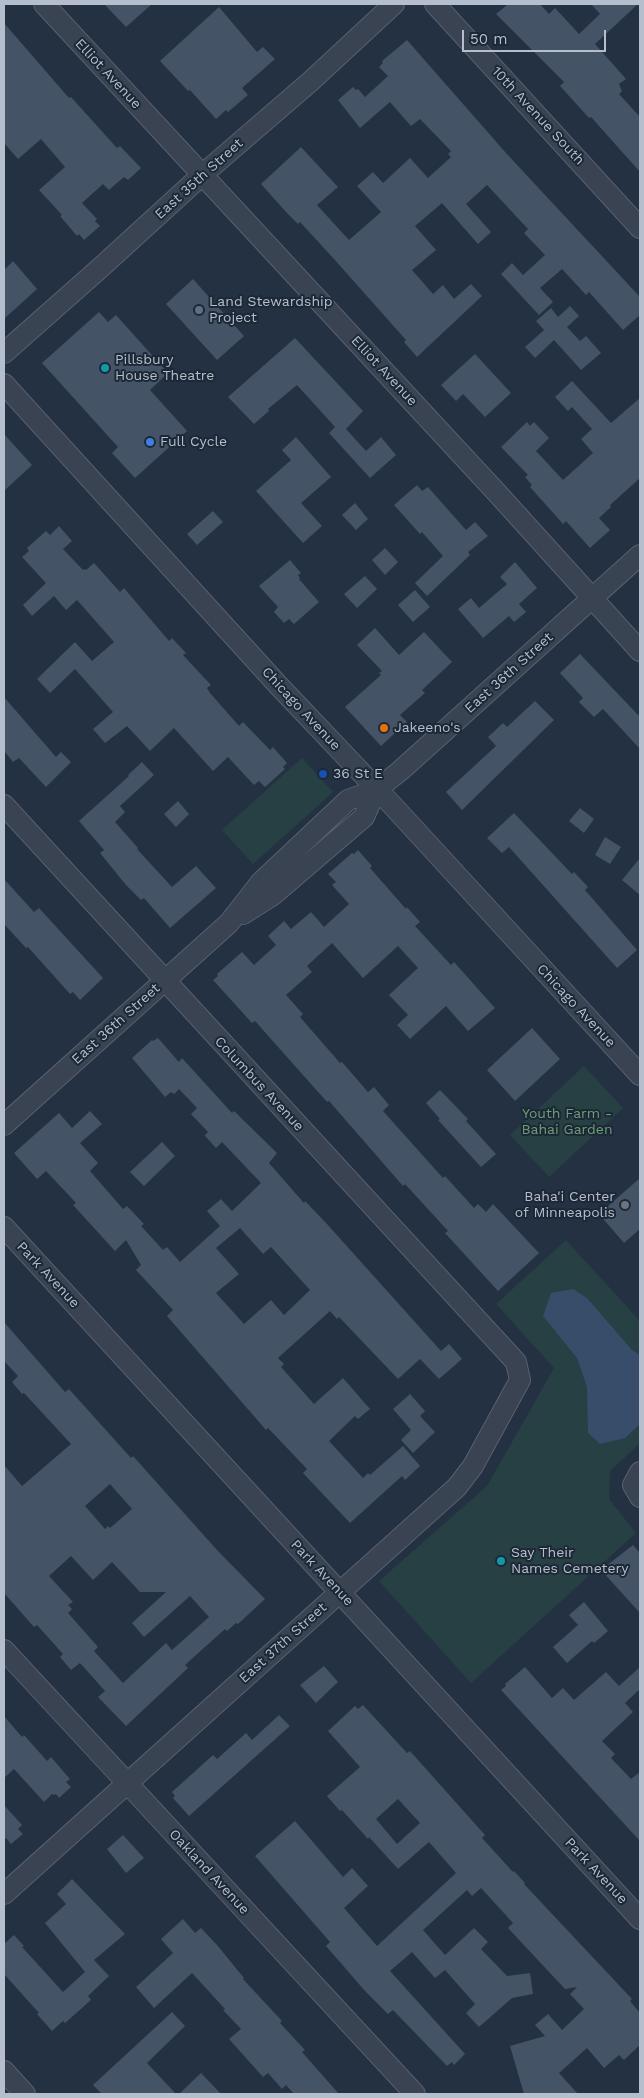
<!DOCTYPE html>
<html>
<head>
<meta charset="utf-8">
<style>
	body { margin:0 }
	#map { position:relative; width:644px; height:2098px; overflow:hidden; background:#243142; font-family:"Work Sans",sans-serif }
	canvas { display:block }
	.frame { position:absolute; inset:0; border:5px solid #b5becc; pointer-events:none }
	.scale { position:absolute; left:462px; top:30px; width:144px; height:22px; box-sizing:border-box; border:2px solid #b5becc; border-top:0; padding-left:6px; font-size:15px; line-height:18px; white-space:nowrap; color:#b5becc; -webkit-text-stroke:4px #1d2837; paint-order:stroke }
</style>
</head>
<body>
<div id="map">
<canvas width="644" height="2098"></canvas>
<div class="frame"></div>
<div class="scale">50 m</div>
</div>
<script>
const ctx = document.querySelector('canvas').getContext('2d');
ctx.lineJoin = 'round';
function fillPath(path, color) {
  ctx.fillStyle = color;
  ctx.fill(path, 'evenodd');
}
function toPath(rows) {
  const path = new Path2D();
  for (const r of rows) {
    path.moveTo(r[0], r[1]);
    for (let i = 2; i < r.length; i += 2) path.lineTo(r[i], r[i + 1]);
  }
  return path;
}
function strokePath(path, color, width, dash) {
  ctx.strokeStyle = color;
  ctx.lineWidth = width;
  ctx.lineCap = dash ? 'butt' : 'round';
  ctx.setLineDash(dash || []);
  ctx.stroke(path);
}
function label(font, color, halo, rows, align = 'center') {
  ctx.font = font + ' "Work Sans",sans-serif';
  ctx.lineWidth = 4;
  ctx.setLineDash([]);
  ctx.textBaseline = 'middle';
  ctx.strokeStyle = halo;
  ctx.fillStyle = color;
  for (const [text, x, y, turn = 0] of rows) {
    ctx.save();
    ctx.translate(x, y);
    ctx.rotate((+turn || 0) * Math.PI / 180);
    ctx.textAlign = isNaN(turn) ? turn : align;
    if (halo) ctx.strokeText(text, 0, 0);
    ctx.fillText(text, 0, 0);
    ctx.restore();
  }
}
const green = toPath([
	[302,758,333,792,253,864,222,830],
	[584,1066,623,1108,549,1177,510,1135],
	[566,1240,640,1321,640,1443,610,1471,609,1499,636,1533,471,1683,379,1581,487,1486,554,1368,496,1304]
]);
const water = toPath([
	[573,1289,587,1298,632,1350,640,1355,640,1424,625,1438,600,1444,588,1433,587,1387,577,1358,543,1316,551,1293]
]);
const building = toPath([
	[104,4,152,4,126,27],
	[508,4,540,4,549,14,555,8,579,34,600,14,591,4,638,4,595,44,626,79,619,84,622,91,619,94,640,117,640,172,591,117,589,118,560,86,564,82,496,14],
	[219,7,257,52,263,47,275,59,242,88,248,95,228,112,226,110,216,119,190,90,188,91,160,61],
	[4,23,69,98,71,97,117,148,120,146,141,168,128,180,124,177,109,190,103,184,82,203,97,219,95,221,100,226,84,240,79,234,77,236,60,216,62,215,39,190,65,167,41,139,18,159,4,143],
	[407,40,506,153,640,297,640,315,623,330,589,292,586,295,562,269,540,288,553,302,539,315,501,274,512,263,523,275,545,255,524,233,528,229,487,185,466,204,491,232,478,244,442,203,415,226,436,250,412,270,433,294,443,285,454,299,471,284,482,296,417,357,404,342,406,340,334,259,300,222,298,224,286,212,261,184,301,147,338,187,317,205,349,240,381,212,357,186,373,172,383,183,410,158,428,178,451,157,448,154,451,151,420,119,411,126,390,102,360,128,338,100,353,87,356,90,358,89,365,97,388,76,379,67,383,63,382,61],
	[13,261,37,289,4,319,4,270],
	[193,279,244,336,217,360,166,304],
	[570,306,579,316,567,327,580,341,586,336,601,353,581,370,554,340,535,358,525,347,544,330,536,321,551,308,558,317],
	[99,312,108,322,116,315,168,373,150,390,187,431,135,478,112,453,118,447,42,363],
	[295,338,363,411,346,429,366,451,381,437,396,455,370,478,329,433,335,427,297,385,268,409,269,411,254,424,228,397],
	[475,354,511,393,485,417,463,394,456,401,441,385],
	[572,381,611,423,640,398,640,478,610,505,611,507,599,518,610,530,590,548,566,521,563,524,530,487,532,485,525,477,528,475,501,447,527,422,530,426,534,422,549,438,536,451,563,480,593,453,581,439,592,429,572,407,568,411,555,397],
	[4,434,32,465,4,491],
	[296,437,331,477,301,503,322,526,303,543,256,491,291,460,282,450],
	[417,485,422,491,428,487,466,530,475,522,488,536,468,552,470,555,427,596,415,583,443,556,422,532,420,534,394,505],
	[355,503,368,519,356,530,342,515],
	[213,511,223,522,197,545,187,534],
	[59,526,72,541,63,549,83,570,85,569,86,570,94,563,120,592,124,588,169,641,172,638,186,653,183,655,211,685,207,688,210,693,239,726,243,722,270,750,273,747,287,763,283,767,285,769,265,787,259,781,254,785,228,757,213,771,174,728,150,751,127,726,105,743,93,729,113,712,75,669,50,693,37,679,75,642,92,661,114,642,77,600,66,610,54,596,32,616,23,605,46,583,22,557,29,551,27,548,46,531,50,535],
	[385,548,398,562,385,575,372,560],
	[290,560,301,573,298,575,300,578,299,579,319,602,294,624,289,619,284,623,274,612,278,607,259,586],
	[515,562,537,588,519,604,526,612,514,622,509,616,483,638,458,609,471,598,479,608,507,584,500,577],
	[365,576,377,589,357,608,344,594],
	[415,590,430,607,413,622,398,605],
	[375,628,399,655,424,632,452,662,422,690,425,693,400,715,407,722,381,746,345,707,381,675,379,673,382,671,357,645],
	[580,654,640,717,640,749,603,709,594,717,579,702,583,698,560,673],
	[4,697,56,757,61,752,71,762,46,787,19,758,13,762,4,751],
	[535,701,554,720,462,810,446,792,496,746,488,737,503,723,507,727],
	[142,762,154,775,120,806,125,812,115,822,138,848,137,849,172,887,196,866,216,888,170,928,144,898,141,900,126,885,100,853,104,850,79,821,129,776,128,775],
	[178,801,189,814,176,827,164,814],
	[580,808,594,819,584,833,569,821],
	[514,813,572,874,574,872,588,887,585,890,637,950,617,968,509,847,502,853,487,838],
	[605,837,621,847,610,864,595,855],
	[358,850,372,866,370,868,406,909,407,907,420,922,415,926,451,965,454,962,495,1008,468,1031,446,1006,410,1039,397,1025,408,1015,389,995,418,968,398,946,363,978,332,943,307,966,312,972,286,995,303,1014,300,1017,340,1063,342,1062,368,1092,374,1087,389,1105,383,1111,443,1178,445,1176,474,1208,478,1204,486,1212,493,1204,539,1253,498,1291,445,1233,448,1231,405,1184,403,1186,329,1101,327,1102,255,1021,252,1023,213,980,218,976,217,974,242,952,254,965,276,945,268,936,284,921,291,929,311,912,324,927,349,904,332,885,336,882,328,874,352,853,354,854],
	[640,858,640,895,622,880],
	[4,879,34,912,39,908,103,978,80,1000,73,992,70,994,28,947,26,948,4,924],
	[532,1028,560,1059,515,1101,487,1070],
	[158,1038,179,1062,182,1058,232,1113,234,1111,277,1153,269,1163,304,1203,305,1201,327,1224,441,1351,449,1344,462,1359,439,1379,420,1359,398,1379,339,1317,337,1319,330,1311,278,1358,284,1364,281,1367,314,1404,343,1378,370,1409,358,1419,355,1416,329,1441,363,1478,368,1473,370,1475,403,1446,420,1466,405,1480,402,1476,350,1523,303,1473,307,1469,268,1428,266,1430,167,1316,173,1310,136,1270,141,1265,126,1240,115,1251,73,1205,76,1203,46,1171,37,1179,14,1153,59,1113,72,1128,90,1111,102,1124,80,1143,98,1163,90,1171,123,1209,127,1206,144,1224,141,1226,163,1250,167,1247,180,1262,220,1226,207,1211,221,1199,232,1211,261,1183,222,1142,216,1148,206,1137,205,1135,208,1132,191,1114,197,1108,179,1089,174,1094,171,1092,165,1097,132,1058,152,1040,153,1041],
	[240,1228,263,1254,271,1247,310,1290,284,1315,271,1300,244,1324,216,1293,239,1274,216,1248],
	[440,1090,468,1119,466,1121,496,1154,481,1167,438,1120,440,1119,426,1103],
	[162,1142,175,1156,144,1186,130,1172],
	[640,1178,640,1229,624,1243,599,1214],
	[4,1322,65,1392,69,1389,131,1458,133,1456,217,1550,265,1599,238,1624,236,1623,227,1631,225,1629,185,1665,188,1668,126,1726,98,1697,105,1691,80,1663,71,1670,60,1657,63,1654,37,1625,34,1627,4,1593,4,1465,22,1486,71,1444,24,1393,22,1394,12,1382,18,1376,4,1361],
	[110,1484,132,1509,110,1528,108,1526,105,1529,85,1506],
	[71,1556,93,1580,112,1562,140,1592,166,1592,132,1623,144,1637,190,1596,209,1617,172,1650,166,1643,123,1683,94,1651,98,1647,68,1613,72,1609,68,1605,73,1602,49,1576],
	[410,1394,425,1411,420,1416,435,1432,413,1453,401,1440,411,1430,393,1409],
	[633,1545,640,1553,640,1613,601,1570],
	[584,1602,608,1631,594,1643,592,1641,567,1663,553,1647,578,1625,569,1615],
	[324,1666,338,1682,316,1703,300,1685],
	[525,1667,552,1698,563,1688,574,1700,606,1672,619,1686,640,1667,640,1689,625,1703,633,1712,602,1741,615,1754,611,1758,631,1779,640,1772,640,1841,501,1690,506,1686,505,1684],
	[363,1705,407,1753,410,1751,485,1835,482,1838,513,1872,514,1871,525,1883,524,1884,632,1999,630,2001,640,2013,640,2045,624,2060,619,2055,604,2068,587,2048,559,2073,578,2094,524,2094,510,2046,545,2036,535,2025,548,2014,562,2030,584,2009,570,1994,577,1987,565,1989,508,1928,513,1923,481,1888,472,1896,467,1890,423,1930,445,1955,474,1928,488,1942,481,1949,507,1976,530,1973,533,1994,512,1998,479,2027,466,2013,475,2004,445,1970,435,1978,412,1952,390,1971,465,2054,454,2065,452,2062,447,2066,393,2010,388,2014,365,1991,326,1946,330,1942,255,1856,295,1821,343,1877,352,1868,368,1886,344,1908,377,1946,456,1873,429,1842,398,1869,369,1837,368,1839,342,1810,340,1811,327,1796,360,1767,328,1731,355,1706,358,1709],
	[398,1799,420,1823,397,1844,376,1819],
	[279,1715,290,1726,189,1816,173,1798,175,1796,172,1792,213,1755,217,1759,246,1733,252,1740],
	[4,1716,22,1737,24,1735,47,1761,51,1757,70,1779,66,1782,71,1787,59,1798,56,1794,54,1795,52,1794,44,1802,14,1769,4,1778],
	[4,1805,22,1825,18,1829,23,1834,11,1844,6,1838,4,1840],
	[123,1835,144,1858,126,1873,107,1849],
	[72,1879,125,1934,94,1960,109,1976,88,1996,91,2000,65,2023,63,2021,52,2031,37,2014,39,2013,4,1974,4,1944,14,1935,24,1946,22,1947,63,1992,85,1972,45,1923,66,1904,57,1894],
	[183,1919,195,1933,201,1928,217,1945,244,1978,243,1979,282,2021,280,2023,305,2050,302,2052,339,2094,294,2094,286,2085,282,2089,268,2073,263,2077,229,2039,241,2029,223,2010,225,2009,192,1973,154,2008,136,1987,173,1953,161,1939],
	[172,2012,185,2026,147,2063,176,2094,102,2094,93,2085],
	[201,2073,221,2094,179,2094]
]);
const minor = toPath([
	[44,4,498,494,640,651],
	[435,4,640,228],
	[4,353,99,269,202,175,311,81,394,4],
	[4,384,279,686,393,806,640,1075],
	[4,805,516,1362,520,1380,473,1466,457,1487,4,1894],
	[243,914,273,895,364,817,376,790],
	[4,1125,229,923,261,882,348,800,376,790,400,771,640,555],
	[4,1227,640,1919],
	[640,1472,633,1485,640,1497],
	[4,1650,415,2094],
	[4,2071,25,2094]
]);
const markers = [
	[199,310,5,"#5c6f8a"],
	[105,368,5,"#0f9aa8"],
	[150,442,5,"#3f7fe0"],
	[384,728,5,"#e8710a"],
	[323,774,5,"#1a4fb4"],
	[625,1205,5,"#6b7280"],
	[501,1561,5,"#0f9aa8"]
];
const streetNames = [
	["Elliot Avenue",108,74,47],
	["10th Avenue South",538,116,47],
	["East 35th Street",199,179,-42],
	["Elliot Avenue",384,371,47],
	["East 36th Street",509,673,-42],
	["Chicago Avenue",301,709,47],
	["Chicago Avenue",576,1006,47],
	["East 36th Street",116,1024,-42],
	["Columbus Avenue",259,1084,47],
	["Park Avenue",48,1275,47],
	["Park Avenue",322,1573,47],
	["East 37th Street",283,1643,-42],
	["Park Avenue",596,1871,47],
	["Oakland Avenue",209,1872,47]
];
const poiNames = [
	["Land Stewardship",209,302],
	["Project",209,318],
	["Pillsbury",115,360],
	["House Theatre",115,376],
	["Full Cycle",160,442],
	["Jakeeno's",394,728],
	["36 St E",333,774],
	["Baha'i Center",615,1197,"right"],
	["of Minneapolis",615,1213,"right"],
	["Say Their",511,1553],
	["Names Cemetery",511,1569]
];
const parkNames = [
	["Youth Farm -",567,1114],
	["Bahai Garden",567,1130]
];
fillPath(green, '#264043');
fillPath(water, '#374d6a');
fillPath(building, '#455366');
strokePath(minor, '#57616f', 22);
strokePath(minor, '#394351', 20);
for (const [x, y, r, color] of markers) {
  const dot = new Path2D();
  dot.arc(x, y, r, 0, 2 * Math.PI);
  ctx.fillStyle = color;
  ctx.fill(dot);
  strokePath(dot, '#1d2837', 2);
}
label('14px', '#b5becc', '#1d2837', streetNames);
label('14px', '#b5becc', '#1d2837', poiNames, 'left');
label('14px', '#6b9e76', '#1d2837', parkNames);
</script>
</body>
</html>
